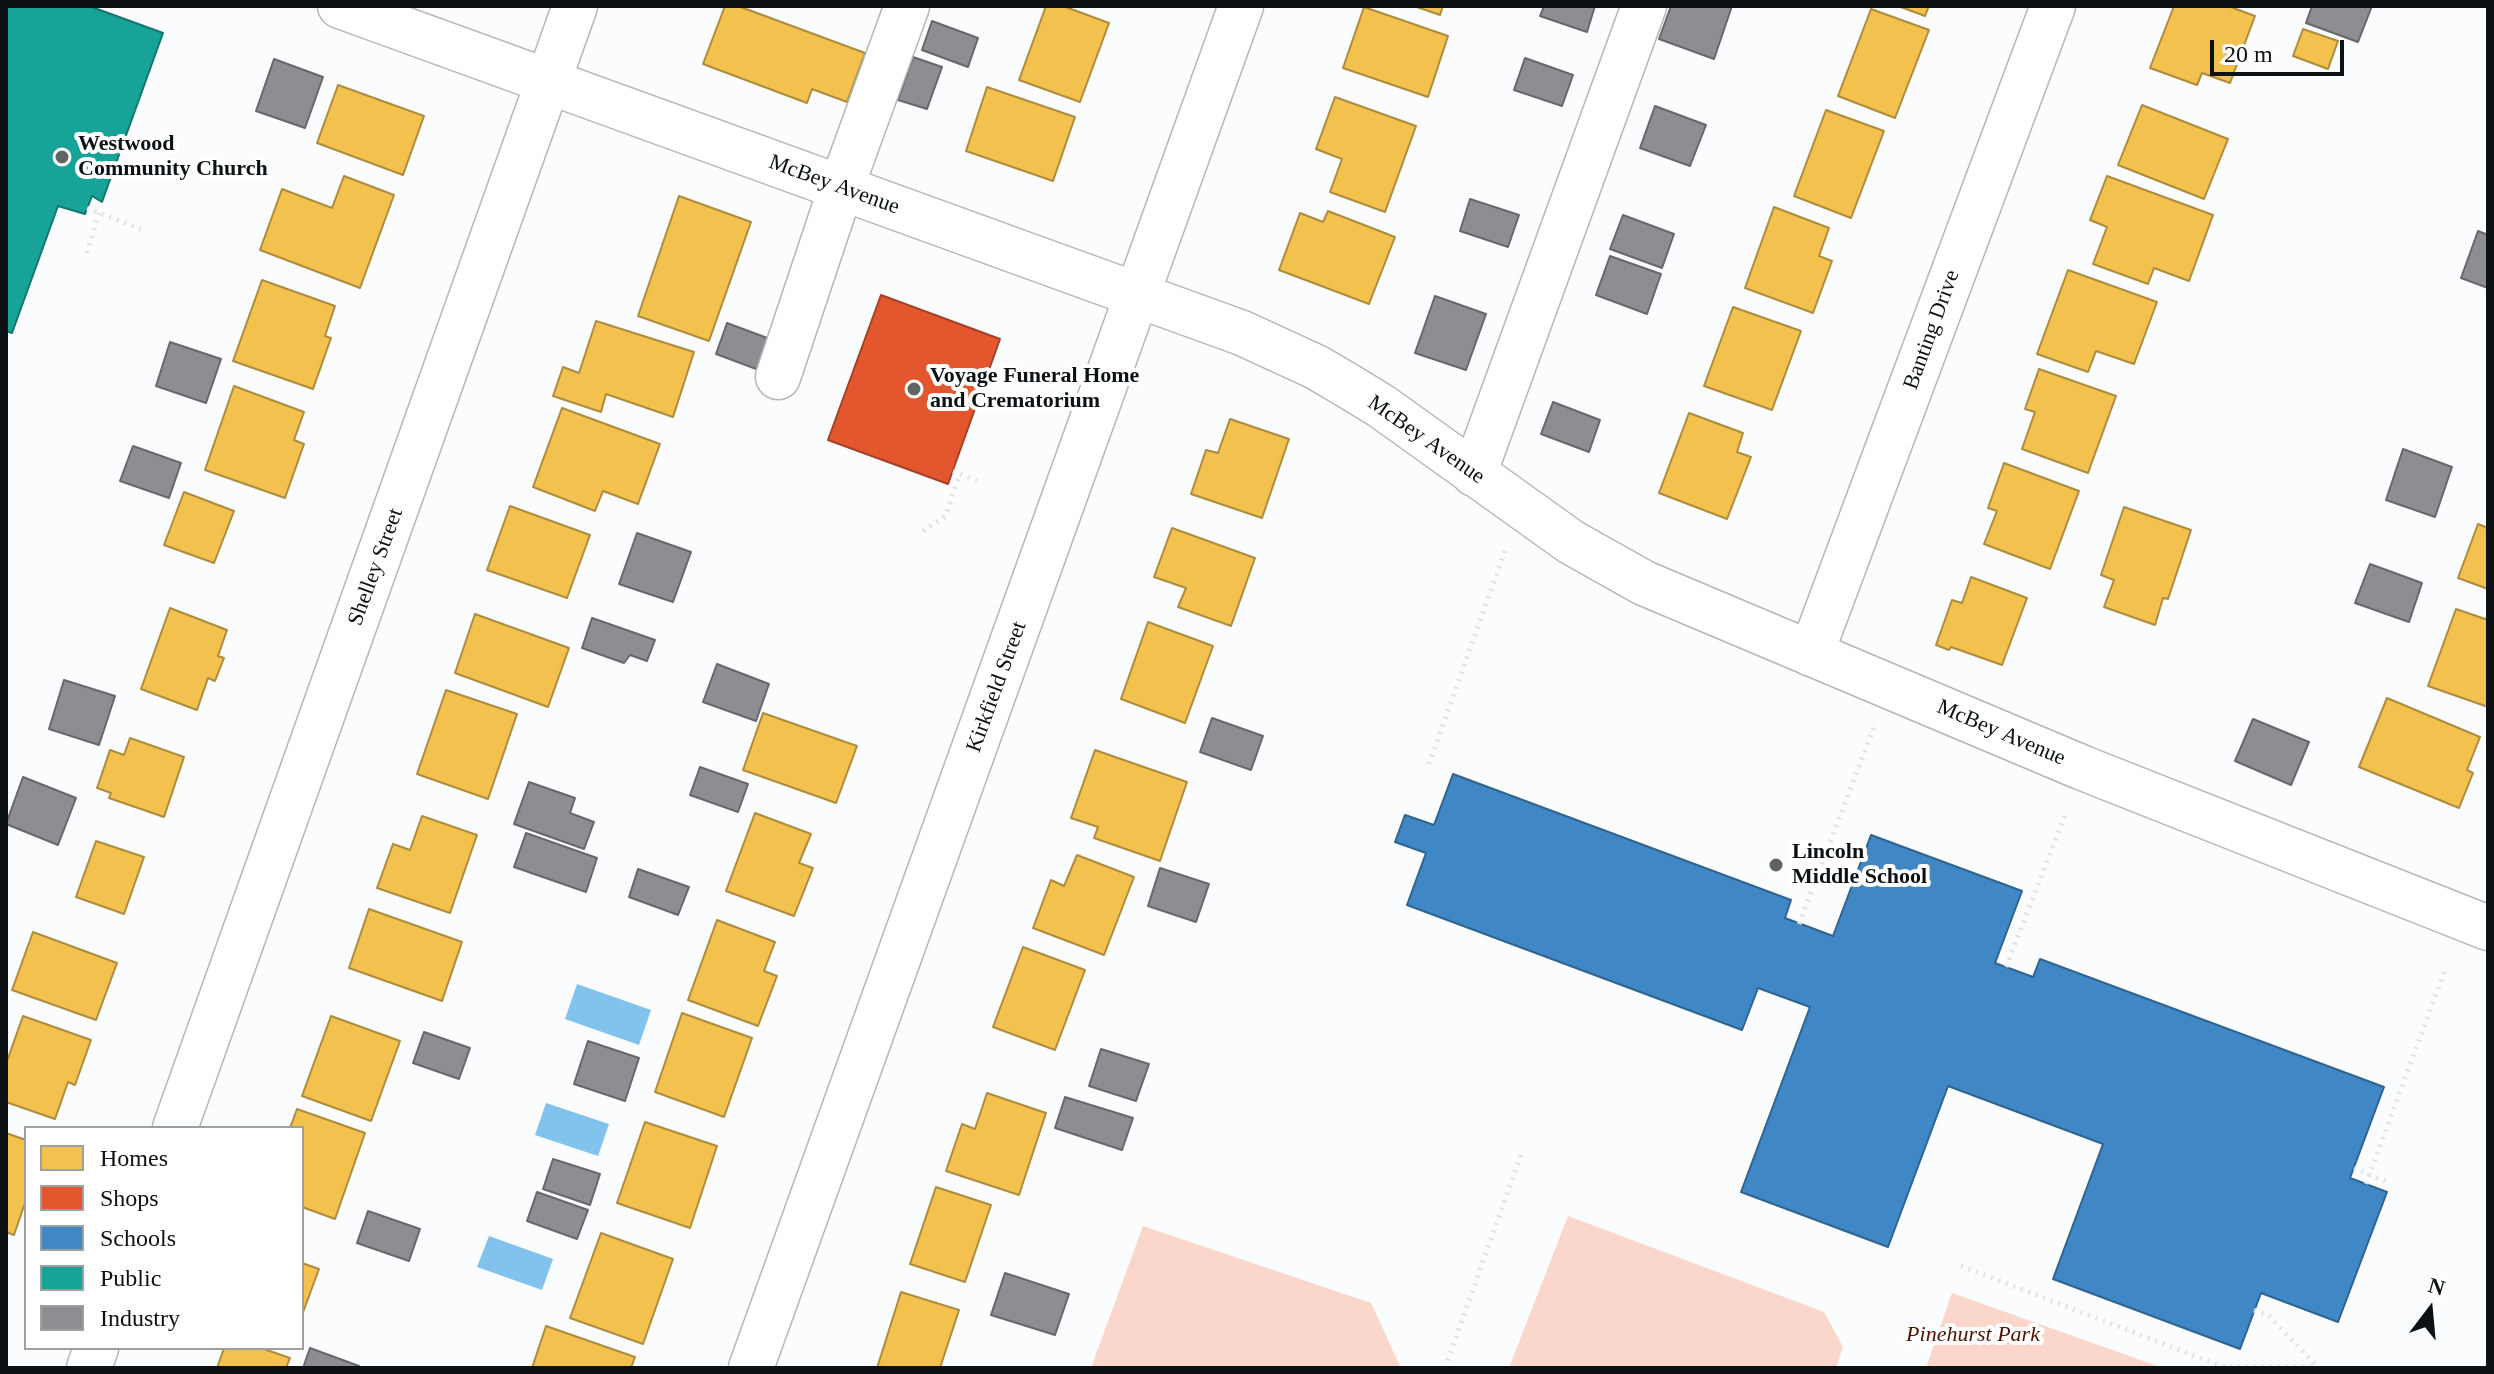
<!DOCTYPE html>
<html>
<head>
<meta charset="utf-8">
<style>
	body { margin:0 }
	#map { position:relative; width:2494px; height:1374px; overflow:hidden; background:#fafcfd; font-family:Georgia,serif }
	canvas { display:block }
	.frame { position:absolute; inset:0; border:8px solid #0b1114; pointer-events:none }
	.legend { position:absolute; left:24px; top:1126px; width:280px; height:224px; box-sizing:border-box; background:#fff; border:2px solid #9da0a1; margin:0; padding:10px 14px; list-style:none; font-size:24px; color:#0b1114 }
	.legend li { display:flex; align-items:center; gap:16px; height:40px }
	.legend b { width:40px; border:2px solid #9da0a1 }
	.north { position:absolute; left:2390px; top:1270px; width:80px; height:80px; -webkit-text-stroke:6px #fff; paint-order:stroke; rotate:16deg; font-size:22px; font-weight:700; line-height:32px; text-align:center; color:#0b1114 }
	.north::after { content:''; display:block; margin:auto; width:28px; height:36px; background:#0b1114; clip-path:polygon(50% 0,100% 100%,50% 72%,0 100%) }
	.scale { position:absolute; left:2210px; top:40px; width:134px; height:36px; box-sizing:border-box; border:4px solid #0b1114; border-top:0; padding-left:10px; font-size:24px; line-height:28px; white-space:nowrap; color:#0b1114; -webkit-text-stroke:6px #fff; paint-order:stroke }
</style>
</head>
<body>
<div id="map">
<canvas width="2494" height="1374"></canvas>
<div class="frame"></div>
<ul class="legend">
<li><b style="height:22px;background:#f2c14e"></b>Homes</li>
<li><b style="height:22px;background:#e4572e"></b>Shops</li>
<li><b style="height:22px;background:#3f88c5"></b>Schools</li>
<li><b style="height:22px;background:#17a398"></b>Public</li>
<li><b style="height:22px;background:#8d8d92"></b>Industry</li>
</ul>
<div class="north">N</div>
<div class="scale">20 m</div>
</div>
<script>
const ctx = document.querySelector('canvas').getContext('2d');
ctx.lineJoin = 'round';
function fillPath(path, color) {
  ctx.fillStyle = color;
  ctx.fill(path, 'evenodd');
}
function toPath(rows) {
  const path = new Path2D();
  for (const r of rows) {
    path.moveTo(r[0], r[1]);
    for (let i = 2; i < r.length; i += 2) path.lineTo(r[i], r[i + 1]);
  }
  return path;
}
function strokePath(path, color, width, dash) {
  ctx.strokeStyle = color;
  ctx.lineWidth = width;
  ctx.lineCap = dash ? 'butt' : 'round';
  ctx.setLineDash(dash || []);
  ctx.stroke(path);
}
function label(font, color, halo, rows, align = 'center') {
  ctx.font = font + ' Georgia,serif';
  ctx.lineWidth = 8;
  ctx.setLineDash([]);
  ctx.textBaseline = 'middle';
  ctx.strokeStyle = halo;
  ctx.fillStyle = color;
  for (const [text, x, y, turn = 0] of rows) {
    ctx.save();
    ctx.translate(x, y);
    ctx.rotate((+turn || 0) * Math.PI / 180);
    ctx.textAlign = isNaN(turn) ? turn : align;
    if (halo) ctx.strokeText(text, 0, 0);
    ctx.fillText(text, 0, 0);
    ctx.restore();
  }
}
const green = toPath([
	[1568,1216,1824,1312,1843,1347,1836,1368,1509,1368],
	[1143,1226,1371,1303,1401,1368,1091,1368],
	[1952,1293,2163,1368,1926,1368]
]);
const water = toPath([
	[577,984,651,1010,639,1045,565,1019],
	[546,1103,609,1124,598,1156,535,1135],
	[489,1236,553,1259,542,1290,477,1267]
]);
const homes = toPath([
	[725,6,738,6,865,53,847,102,812,89,807,103,703,64,725,6],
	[1046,6,1063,6,1109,23,1080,102,1019,80,1046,6],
	[1414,6,1443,6,1440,15,1414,6],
	[1898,6,1929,6,1925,16,1898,6],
	[2174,6,2228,6,2255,16,2230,83,2202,73,2197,85,2150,68,2174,6],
	[1364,7,1448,36,1428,97,1343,68,1364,7],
	[1871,9,1929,30,1895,118,1838,96,1871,9],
	[2303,29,2338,41,2328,69,2293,56,2303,29],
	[338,85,424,116,403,175,317,143,338,85],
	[987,87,1075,117,1053,181,966,151,987,87],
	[1335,97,1416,126,1385,212,1330,192,1342,159,1316,149,1335,97],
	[2142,105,2228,139,2204,199,2118,165,2142,105],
	[1826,110,1884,131,1851,218,1794,196,1826,110],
	[344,176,394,195,360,288,260,250,282,189,332,208,344,176],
	[2107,176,2213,215,2189,281,2154,268,2148,284,2093,264,2107,227,2090,220,2107,176],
	[679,196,751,222,709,341,638,316,679,196],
	[1774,207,1829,228,1819,256,1832,261,1813,313,1745,288,1774,207],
	[1328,211,1395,237,1369,304,1279,270,1300,213,1323,222,1328,211],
	[2068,270,2157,302,2134,364,2096,351,2088,372,2037,354,2068,270],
	[262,280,335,306,325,336,331,338,313,389,233,361,262,280],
	[1733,307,1801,331,1772,410,1704,386,1733,307],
	[596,321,694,352,673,417,606,394,601,412,553,396,563,367,579,373,596,321],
	[2039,369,2116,396,2088,473,2022,449,2035,412,2025,409,2039,369],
	[234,386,304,412,294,440,304,444,285,498,205,470,234,386],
	[562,408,660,444,638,504,603,491,595,511,533,487,562,408],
	[1689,413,1743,433,1737,452,1751,457,1727,519,1659,493,1689,413],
	[1230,419,1289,439,1262,518,1191,494,1206,450,1218,453,1230,419],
	[2004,463,2079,491,2050,569,1984,544,1997,511,1988,508,2004,463],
	[184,492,234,511,214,563,164,545,184,492],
	[510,506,590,535,567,598,487,570,510,506],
	[2124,507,2191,530,2168,599,2163,598,2155,625,2104,607,2114,580,2101,575,2124,507],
	[2478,524,2488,528,2488,589,2458,578,2478,524],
	[1172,528,1255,558,1231,626,1178,607,1186,588,1154,577,1172,528],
	[1971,577,2027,598,2002,665,1951,647,1949,650,1936,645,1952,600,1962,603,1971,577],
	[170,608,227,630,218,656,224,658,215,681,208,678,197,710,141,689,170,608],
	[2456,609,2488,620,2488,707,2428,686,2456,609],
	[475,614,569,648,548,707,455,673,475,614],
	[1148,622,1213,646,1185,723,1121,699,1148,622],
	[446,690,517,714,488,799,417,774,446,690],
	[2387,698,2480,737,2467,770,2473,773,2459,808,2359,767,2387,698],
	[763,713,857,746,836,803,743,770,763,713],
	[130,738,184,757,164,817,109,798,111,793,97,788,110,750,124,755,130,738],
	[1095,750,1187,782,1160,861,1094,838,1098,827,1071,818,1095,750],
	[755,813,811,834,799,863,813,868,794,916,726,891,755,813],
	[422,816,477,835,450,913,377,888,393,844,410,850,422,816],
	[96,841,144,857,124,914,76,897,96,841],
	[1077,855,1134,877,1104,955,1033,928,1051,880,1064,886,1077,855],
	[369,909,462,942,442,1001,349,968,369,909],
	[717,920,775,942,764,971,777,976,758,1026,688,1000,717,920],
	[33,932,117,963,96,1020,12,990,33,932],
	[1023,947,1085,970,1055,1050,993,1027,1023,947],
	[682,1013,752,1038,724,1117,655,1092,682,1013],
	[23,1016,91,1040,75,1085,68,1082,55,1119,6,1102,6,1064,23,1016],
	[331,1016,400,1041,371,1121,302,1096,331,1016],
	[987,1093,1046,1113,1019,1195,946,1171,962,1124,975,1129,987,1093],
	[297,1109,365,1133,335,1219,302,1207,302,1128,290,1128,297,1109],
	[645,1122,717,1146,690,1228,617,1203,645,1122],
	[6,1133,26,1140,26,1200,14,1235,6,1232,6,1133],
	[936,1187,991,1205,965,1282,910,1264,936,1187],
	[601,1233,673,1259,643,1344,570,1318,601,1233],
	[302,1263,319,1269,302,1315,302,1263],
	[901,1292,959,1310,940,1368,877,1368,901,1292],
	[546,1326,635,1357,631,1368,532,1368,546,1326],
	[224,1348,261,1348,290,1358,286,1368,217,1368,224,1348]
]);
const shops = toPath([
	[881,295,1000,339,948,484,828,440,881,295]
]);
const schools = toPath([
	[1453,774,1791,900,1785,918,1833,936,1871,835,2022,891,1995,963,2033,977,2040,959,2384,1087,2350,1178,2387,1192,2338,1322,2261,1293,2240,1349,2053,1279,2103,1144,1948,1086,1888,1247,1741,1192,1810,1007,1758,988,1742,1030,1407,905,1426,853,1395,842,1405,815,1434,825,1453,774]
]);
const public = toPath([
	[6,6,89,6,163,33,102,202,92,196,85,214,58,206,12,333,6,331,6,6]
]);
const industry = toPath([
	[1544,6,1595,6,1587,32,1540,16,1544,6],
	[1671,6,1732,6,1714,59,1659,39,1671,6],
	[2312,6,2372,6,2358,42,2306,23,2312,6],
	[932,21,978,38,968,67,922,50,932,21],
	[913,57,942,67,927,109,898,100,913,57],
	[1525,58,1573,75,1562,106,1514,90,1525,58],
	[274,59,323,77,305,128,256,111,274,59],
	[1655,106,1706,125,1690,166,1640,148,1655,106],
	[1470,199,1519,215,1508,247,1460,231,1470,199],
	[1623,215,1674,234,1662,268,1610,249,1623,215],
	[2478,231,2488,235,2488,288,2461,278,2478,231],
	[1610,256,1661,274,1647,314,1596,295,1610,256],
	[1435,296,1486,314,1466,370,1415,353,1435,296],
	[727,323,770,339,759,370,716,354,727,323],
	[170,342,221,359,206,403,156,386,170,342],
	[1553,402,1600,420,1589,452,1541,434,1553,402],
	[133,446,181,463,169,498,120,481,133,446],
	[2403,449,2452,467,2435,517,2386,500,2403,449],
	[637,533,691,552,673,602,619,584,637,533],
	[2370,564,2422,583,2409,622,2355,603,2370,564],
	[592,618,655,640,647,661,630,655,624,663,582,648,592,618],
	[717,664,769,684,756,721,703,702,717,664],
	[64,680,115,696,99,745,49,729,64,680],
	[1212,718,1263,736,1251,770,1200,752,1212,718],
	[2253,719,2309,742,2291,785,2235,761,2253,719],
	[700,767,748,784,738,812,690,795,700,767],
	[23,777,76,798,58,845,6,824,23,777],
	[529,782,575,798,570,813,594,822,584,849,514,824,529,782],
	[526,833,597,858,586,892,514,867,526,833],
	[1160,868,1209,884,1196,922,1148,906,1160,868],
	[638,869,689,887,678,915,629,897,638,869],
	[424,1032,470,1048,459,1079,413,1063,424,1032],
	[588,1041,639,1058,625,1101,574,1084,588,1041],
	[1101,1049,1149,1064,1136,1101,1089,1086,1101,1049],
	[1065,1097,1133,1118,1122,1150,1055,1128,1065,1097],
	[553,1159,600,1174,590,1205,543,1189,553,1159],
	[537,1192,588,1210,577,1239,527,1221,537,1192],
	[368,1211,420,1229,409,1261,357,1243,368,1211],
	[1005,1273,1069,1294,1055,1335,991,1315,1005,1273],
	[310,1348,359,1366,358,1368,303,1368,310,1348]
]);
const path = toPath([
	[87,208,146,231],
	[87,253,99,213],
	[953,471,980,482],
	[923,531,945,517,960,474],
	[1429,764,1505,551],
	[1799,924,1874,727],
	[2006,967,2067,810],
	[2354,1168,2387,1182],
	[2366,1184,2445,970],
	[1961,1266,2224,1367,2318,1367],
	[2254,1310,2269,1316,2317,1366],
	[1445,1368,1522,1152]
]);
const minor = toPath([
	[340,6,1242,333,1316,367,1350,387,1381,406,1571,542,1644,583,2083,768,2488,928],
	[778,377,841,188,907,6],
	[1474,474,1644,6],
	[1811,654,2053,6],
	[175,1128,575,6],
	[89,1368,96,1348],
	[751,1368,1241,6]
]);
const markers = [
	[62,157,8,"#5f6366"],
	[914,389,8,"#5f6366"],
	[1776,865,8,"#5f6366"]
];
const poiNames = [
	["Westwood",78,144],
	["Community Church",78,169],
	["Voyage Funeral Home",930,376],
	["and Crematorium",930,401],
	["Lincoln",1792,852],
	["Middle School",1792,877]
];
const streetNames = [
	["McBey Avenue",834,185,20],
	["Banting Drive",1932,330,-70],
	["McBey Avenue",1426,440,35],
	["Shelley Street",376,567,-70],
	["Kirkfield Street",997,687,-70],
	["McBey Avenue",2001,733,23]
];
const parkNames = [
	["Pinehurst Park",1973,1335]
];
fillPath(green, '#fad7ca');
fillPath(water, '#82c3ee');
fillPath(homes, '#f2c14e');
strokePath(homes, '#ad8c3d', 2);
fillPath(shops, '#e4572e');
strokePath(shops, '#a34226', 2);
fillPath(schools, '#3f88c5');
strokePath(schools, '#2f6490', 2);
fillPath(public, '#17a398');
strokePath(public, '#137770', 2);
fillPath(industry, '#8d8d92');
strokePath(industry, '#66686c', 2);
strokePath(minor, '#b4b7b9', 47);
strokePath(path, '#e2e2e3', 5, [2, 6]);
strokePath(minor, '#feffff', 44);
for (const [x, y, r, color] of markers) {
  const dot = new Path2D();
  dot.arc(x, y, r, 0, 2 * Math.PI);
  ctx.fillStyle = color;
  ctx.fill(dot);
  strokePath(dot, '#fff', 3);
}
label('bold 22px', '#0b1114', '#fff', poiNames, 'left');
label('22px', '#0b1114', '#fff', streetNames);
label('italic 22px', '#4d1300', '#fff', parkNames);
</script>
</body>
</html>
